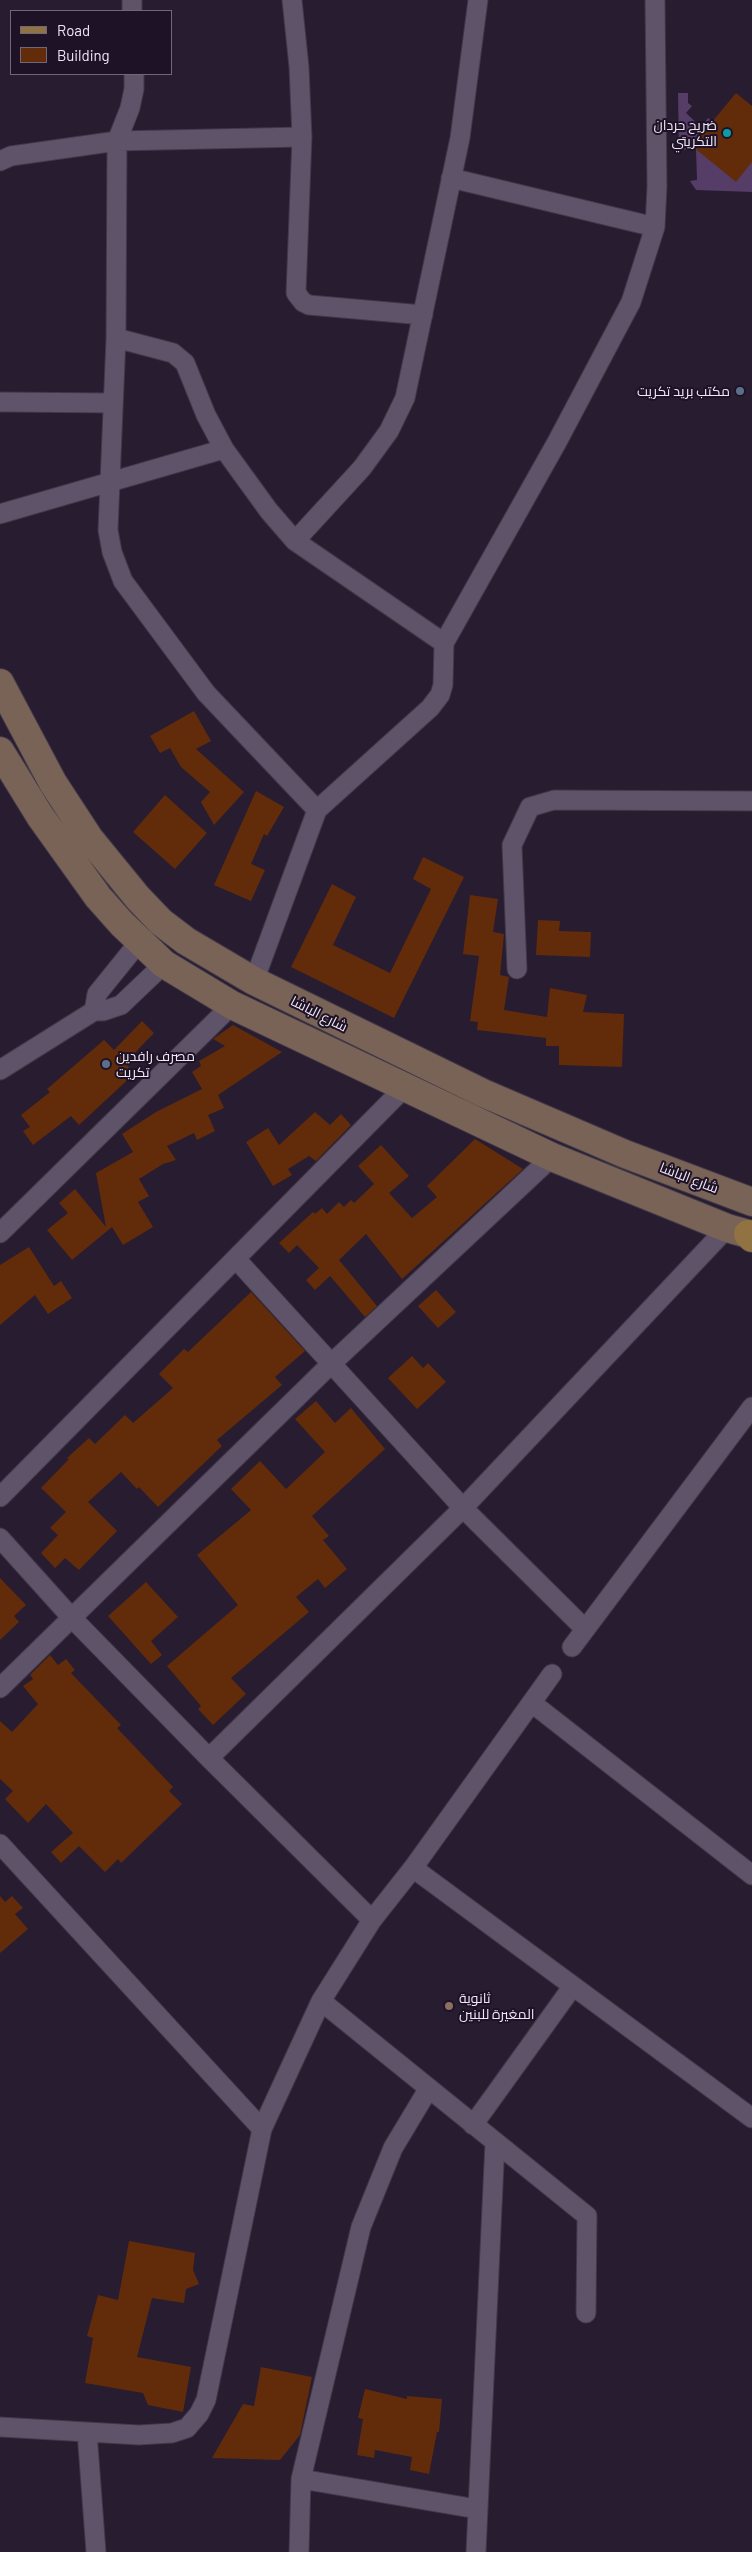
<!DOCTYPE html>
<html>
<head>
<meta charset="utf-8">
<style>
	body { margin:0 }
	#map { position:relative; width:752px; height:2552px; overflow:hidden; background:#271c30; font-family:Barlow,sans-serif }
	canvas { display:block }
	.legend { position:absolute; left:10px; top:10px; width:162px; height:65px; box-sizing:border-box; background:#1d1226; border:1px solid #716779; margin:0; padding:6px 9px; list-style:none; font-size:15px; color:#efe7f5 }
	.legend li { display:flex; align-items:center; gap:10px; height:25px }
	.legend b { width:25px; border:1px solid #716779 }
</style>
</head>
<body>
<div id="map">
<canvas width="752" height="2552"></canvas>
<ul class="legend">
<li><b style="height:6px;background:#917242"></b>Road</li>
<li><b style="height:14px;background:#622c0b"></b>Building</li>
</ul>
</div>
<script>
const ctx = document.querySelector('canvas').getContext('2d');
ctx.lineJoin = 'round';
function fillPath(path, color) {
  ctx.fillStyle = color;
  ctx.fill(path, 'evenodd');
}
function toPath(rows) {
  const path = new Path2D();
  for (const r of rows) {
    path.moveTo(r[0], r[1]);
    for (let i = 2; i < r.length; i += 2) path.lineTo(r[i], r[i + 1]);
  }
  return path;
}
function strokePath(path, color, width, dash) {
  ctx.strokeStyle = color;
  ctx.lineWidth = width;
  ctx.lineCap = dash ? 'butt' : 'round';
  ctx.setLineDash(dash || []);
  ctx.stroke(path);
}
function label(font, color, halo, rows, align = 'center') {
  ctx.font = font + ' Barlow,Cairo,sans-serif';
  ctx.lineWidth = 4;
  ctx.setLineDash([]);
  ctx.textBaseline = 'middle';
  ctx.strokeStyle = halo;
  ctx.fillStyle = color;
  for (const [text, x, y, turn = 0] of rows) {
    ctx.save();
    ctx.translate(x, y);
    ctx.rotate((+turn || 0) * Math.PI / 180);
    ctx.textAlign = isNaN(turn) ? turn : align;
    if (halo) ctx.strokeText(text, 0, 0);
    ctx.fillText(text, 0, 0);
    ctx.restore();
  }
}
const green = toPath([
	[678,93,688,93,688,103,692,106,686,113,701,127,708,118,713,121,692,146,752,162,752,192,696,190,690,181,697,180,696,149,679,150]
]);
const building = toPath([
	[736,93,752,106,752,162,736,182,692,146],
	[194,711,211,741,196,749,244,792,214,825,201,802,210,792,181,767,170,748,160,753,150,736],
	[256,791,284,807,267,836,264,834,251,864,265,870,251,901,214,885],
	[165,795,207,833,175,869,133,832],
	[423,857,464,877,394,1018,291,967,332,884,356,897,333,945,390,973,431,889,413,879],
	[470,895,498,899,493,932,504,934,500,975,509,977,504,1010,547,1017,550,988,587,995,583,1012,624,1014,622,1067,559,1065,559,1046,546,1046,546,1038,477,1030,478,1022,470,1021,479,956,463,954],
	[538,920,560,921,559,931,591,932,590,957,536,955],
	[142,1021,154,1033,125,1063,135,1073,79,1125,71,1116,33,1145,23,1131,30,1127,21,1115,50,1092,47,1089,104,1040,114,1050],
	[233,1025,282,1052,218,1095,224,1108,208,1115,215,1131,197,1140,194,1133,167,1146,176,1160,163,1164,139,1179,149,1196,138,1202,153,1227,123,1245,112,1227,72,1260,47,1230,68,1213,59,1203,75,1189,106,1227,96,1173,133,1152,122,1134,156,1112,202,1089,192,1072,201,1066,199,1061,225,1046,213,1039],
	[315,1112,330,1125,341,1114,351,1125,316,1161,309,1156,288,1169,292,1175,273,1186,246,1142,268,1128,279,1145],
	[475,1139,523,1169,402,1279,366,1234,339,1260,377,1306,365,1317,330,1276,315,1290,306,1280,319,1268,297,1245,289,1253,279,1243,313,1212,315,1214,322,1208,327,1214,339,1202,344,1207,351,1200,354,1203,374,1184,358,1166,381,1145,409,1176,389,1193,412,1218,437,1197,427,1186],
	[29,1247,54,1286,61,1281,72,1298,48,1314,35,1295,0,1325,0,1265],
	[436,1290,456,1312,438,1328,418,1306],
	[251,1292,305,1351,275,1377,282,1385,217,1440,222,1446,158,1507,139,1487,137,1489,121,1472,88,1502,117,1531,79,1570,65,1558,55,1568,41,1553,58,1535,50,1528,66,1512,41,1488,69,1459,67,1458,89,1438,95,1444,125,1415,133,1423,173,1388,159,1374,184,1349,188,1352],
	[412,1356,423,1368,428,1363,446,1382,417,1409,388,1378],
	[316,1401,335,1423,351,1408,385,1449,312,1516,329,1536,323,1540,347,1569,325,1588,318,1579,296,1597,309,1612,231,1678,246,1694,213,1725,198,1709,201,1706,167,1666,238,1605,197,1555,251,1510,231,1489,260,1461,286,1489,325,1452,295,1419],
	[0,1578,26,1605,14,1616,19,1622,0,1640],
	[146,1582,178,1617,151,1641,162,1655,151,1664,108,1616],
	[50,1655,58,1665,66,1659,75,1670,71,1673,121,1725,117,1728,173,1787,169,1791,182,1804,121,1863,118,1859,105,1872,79,1846,61,1863,51,1852,73,1833,46,1804,28,1823,5,1799,13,1791,0,1779,0,1721,12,1732,38,1704,23,1686,33,1679,30,1675],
	[0,1896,5,1902,12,1896,23,1908,15,1914,28,1929,0,1953],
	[129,2241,195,2253,193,2270,199,2284,186,2289,184,2303,152,2298,137,2357,191,2367,183,2412,148,2405,143,2393,85,2383,93,2338,87,2336,98,2295,118,2300],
	[261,2367,312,2377,300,2435,280,2460,212,2458,243,2404,254,2406],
	[365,2389,407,2399,407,2396,442,2399,439,2432,437,2432,429,2474,410,2470,412,2457,375,2450,374,2458,357,2455,363,2419,358,2418]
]);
const minor = toPath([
	[132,0,132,11],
	[292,0,299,67,302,137,296,293,303,302,309,305,423,315],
	[134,74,134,89,130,108,117,141,116,338,173,353,185,363,206,415,224,449,269,511,295,541,444,643],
	[0,161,11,156,117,141,302,137],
	[451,178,655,227],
	[116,338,108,530,112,552,123,581,206,693,317,810],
	[0,402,113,403],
	[0,514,224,449],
	[295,541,362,468,389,431,405,398,460,138,478,0],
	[517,969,512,845,530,807,554,800,752,801],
	[254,981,317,810,430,708,440,695,443,685,444,643,557,442,631,302,655,227,657,186,655,0],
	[94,1011,97,994,139,942],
	[0,1070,94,1011,103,1011,121,1005,164,964],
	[0,1233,232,1005],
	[236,1259,463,1508,585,1629],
	[0,1497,404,1088],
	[0,1538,71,1617,209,1758,372,1920],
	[572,1647,752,1407],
	[0,1688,332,1363,552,1157],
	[532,1703,752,1875],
	[209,1758,463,1508,727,1228],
	[0,1844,262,2129],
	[413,1868,752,2118],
	[321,2001,587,2216,586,2313],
	[473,2125,573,1986],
	[0,2427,139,2435,172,2433,187,2428,199,2414,206,2400,262,2129,321,2001,372,1920,413,1868,552,1674],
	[87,2432,96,2552],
	[301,2479,477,2509],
	[299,2552,301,2479,361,2227,393,2148,429,2088],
	[476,2552,495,2142]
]);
const secondary = toPath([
	[0,683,53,783,89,838,138,898,161,922,186,941,254,981,483,1093,625,1154,752,1202],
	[0,751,40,816,98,897,122,924,164,964,232,1005,552,1157,727,1228,752,1235]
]);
const primary = toPath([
	[748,1234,752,1238]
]);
const markers = [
	[727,133,5,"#0f9aa8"],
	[740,391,5,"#5c6f8a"],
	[106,1064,5,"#5c6f8a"],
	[449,2006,5,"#8d6e63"]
];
const poiNames = [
	["ضريح حردان",717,125],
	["التكريتي",717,141],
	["مكتب بريد تكريت",730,391],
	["مصرف رافدين",116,1056,"left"],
	["تكريت",116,1072,"left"],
	["ثانوية",459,1998,"left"],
	["المغيرة للبنين",459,2014,"left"]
];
const streetNames = [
	["شارع الباشا",319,1014,27],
	["شارع الباشا",689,1178,21]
];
fillPath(green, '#553d67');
fillPath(building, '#622c0b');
strokePath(minor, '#413848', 21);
strokePath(secondary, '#413848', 30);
strokePath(primary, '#413848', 30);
strokePath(minor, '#5f536a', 19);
strokePath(secondary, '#786356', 28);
strokePath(primary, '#917242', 28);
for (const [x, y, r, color] of markers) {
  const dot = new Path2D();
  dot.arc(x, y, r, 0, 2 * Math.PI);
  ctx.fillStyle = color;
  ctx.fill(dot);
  strokePath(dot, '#1d1226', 2);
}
label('14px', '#efe7f5', '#1d1226', poiNames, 'right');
label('14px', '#efe7f5', '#1d1226', streetNames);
</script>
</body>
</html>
